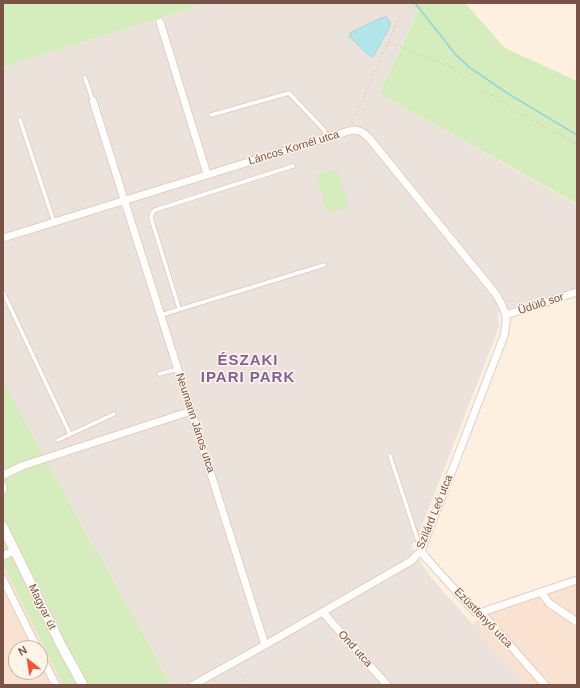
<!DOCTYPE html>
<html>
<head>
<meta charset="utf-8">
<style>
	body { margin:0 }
	#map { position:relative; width:580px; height:688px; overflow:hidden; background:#fef0e0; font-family:Helvetica,sans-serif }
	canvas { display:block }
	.frame { position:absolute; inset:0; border:4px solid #775245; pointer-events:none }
	.north { position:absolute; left:8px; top:640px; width:40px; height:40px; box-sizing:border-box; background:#fff4e8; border:1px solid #c9b3a7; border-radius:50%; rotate:330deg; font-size:11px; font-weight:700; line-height:16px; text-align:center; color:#775245 }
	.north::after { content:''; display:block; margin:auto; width:14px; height:18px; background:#f55138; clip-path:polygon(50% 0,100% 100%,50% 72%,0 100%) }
</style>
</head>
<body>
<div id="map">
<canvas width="580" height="688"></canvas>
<div class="frame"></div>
<div class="north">N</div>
</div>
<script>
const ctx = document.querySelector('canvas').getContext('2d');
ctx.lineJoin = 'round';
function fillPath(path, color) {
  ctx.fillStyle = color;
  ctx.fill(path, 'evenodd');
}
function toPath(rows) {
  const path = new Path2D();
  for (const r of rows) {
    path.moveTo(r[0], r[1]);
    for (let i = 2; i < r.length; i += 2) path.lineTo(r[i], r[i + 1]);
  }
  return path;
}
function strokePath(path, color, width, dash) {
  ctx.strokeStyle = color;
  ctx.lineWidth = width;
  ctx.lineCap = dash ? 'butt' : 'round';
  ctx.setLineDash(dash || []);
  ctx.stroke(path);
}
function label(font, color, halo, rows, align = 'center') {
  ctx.font = font + ' Helvetica,sans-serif';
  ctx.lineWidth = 3;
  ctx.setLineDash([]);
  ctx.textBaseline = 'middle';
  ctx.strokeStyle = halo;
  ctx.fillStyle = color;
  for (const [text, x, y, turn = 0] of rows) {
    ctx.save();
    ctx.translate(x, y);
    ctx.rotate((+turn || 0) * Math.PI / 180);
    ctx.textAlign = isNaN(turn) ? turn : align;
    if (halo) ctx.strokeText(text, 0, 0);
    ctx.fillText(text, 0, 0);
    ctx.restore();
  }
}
const residential = toPath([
	[3,564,63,685,3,685],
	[16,648,40,648,40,672,16,672],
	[577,584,577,685,526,685,472,624,485,614]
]);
const industrial = toPath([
	[206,3,408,3,418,9,380,94,577,205,577,288,498,312,499,327,416,541,411,545,428,574,526,685,171,685,96,548,94,548,3,381,3,67,182,11]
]);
const green = toPath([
	[3,3,206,3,182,11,3,67],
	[408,3,465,3,505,48,577,81,577,204,380,94,418,10],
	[337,169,349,207,327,214,316,175],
	[3,381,94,548,96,548,171,685,63,685,3,564]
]);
const water = toPath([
	[386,17,390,21,390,26,374,55,371,57,350,37,350,33,381,18,386,17]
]);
const stream = toPath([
	[415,3,456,55,469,67,507,93,577,135]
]);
const path = toPath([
	[389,42,452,68,479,88,530,119,577,144],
	[352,123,400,16],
	[237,671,249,685]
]);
const service = toPath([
	[85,78,93,101],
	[211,115,289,93,324,130,327,138],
	[20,120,54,222],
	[3,292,70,434],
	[179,308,151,218,152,213,155,210,293,166],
	[161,315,324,265],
	[159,374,178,369],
	[58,440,114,414],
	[390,456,421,550],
	[3,483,5,488,3,494]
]);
const minor = toPath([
	[160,22,207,174],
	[93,101,265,645],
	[3,238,349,131,356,130,362,132,369,138,495,293,501,303,506,315,506,323,504,336,421,551,411,561,265,645,193,685],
	[506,315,577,292],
	[3,475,22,466,191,411],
	[421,551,428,560,475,612,481,614,486,618,545,685],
	[3,556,14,551],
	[3,579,37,648],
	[541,592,549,603,577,622],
	[323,612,335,626,387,685],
	[481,614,485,611,577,580],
	[40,654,56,685]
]);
const tertiary = toPath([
	[3,527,62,647,83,685]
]);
const streetNames = [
	["Láncos Kornél utca",294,148,-17],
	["Üdülő sor",541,304,-18],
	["Neumann János utca",195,423,72],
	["Szilárd Leó utca",435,512,-68],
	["Magyar út",42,607,64],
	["Ezüstfenyő utca",483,618,46],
	["Ond utca",355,649,48]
];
const districtNames = [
	["ÉSZAKI",248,361],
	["IPARI PARK",248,378]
];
fillPath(residential, '#f9e3d0');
fillPath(industrial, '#ece2dc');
fillPath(green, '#d5edbd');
fillPath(water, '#b3e6ea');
strokePath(water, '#98d8dc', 1);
strokePath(stream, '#98d8dc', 2);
strokePath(service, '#e5cdbe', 5.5);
strokePath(minor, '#e5cdbe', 9);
strokePath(tertiary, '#e5cdbe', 11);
strokePath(path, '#dbac98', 1, [1, 3]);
strokePath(service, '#fff', 3.5);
strokePath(minor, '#fff', 7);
strokePath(tertiary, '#fff', 9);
label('11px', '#775245', '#fff4e8', streetNames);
ctx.letterSpacing = '1px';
label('bold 15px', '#825f9c', '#fff4e8', districtNames);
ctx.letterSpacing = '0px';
</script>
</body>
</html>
